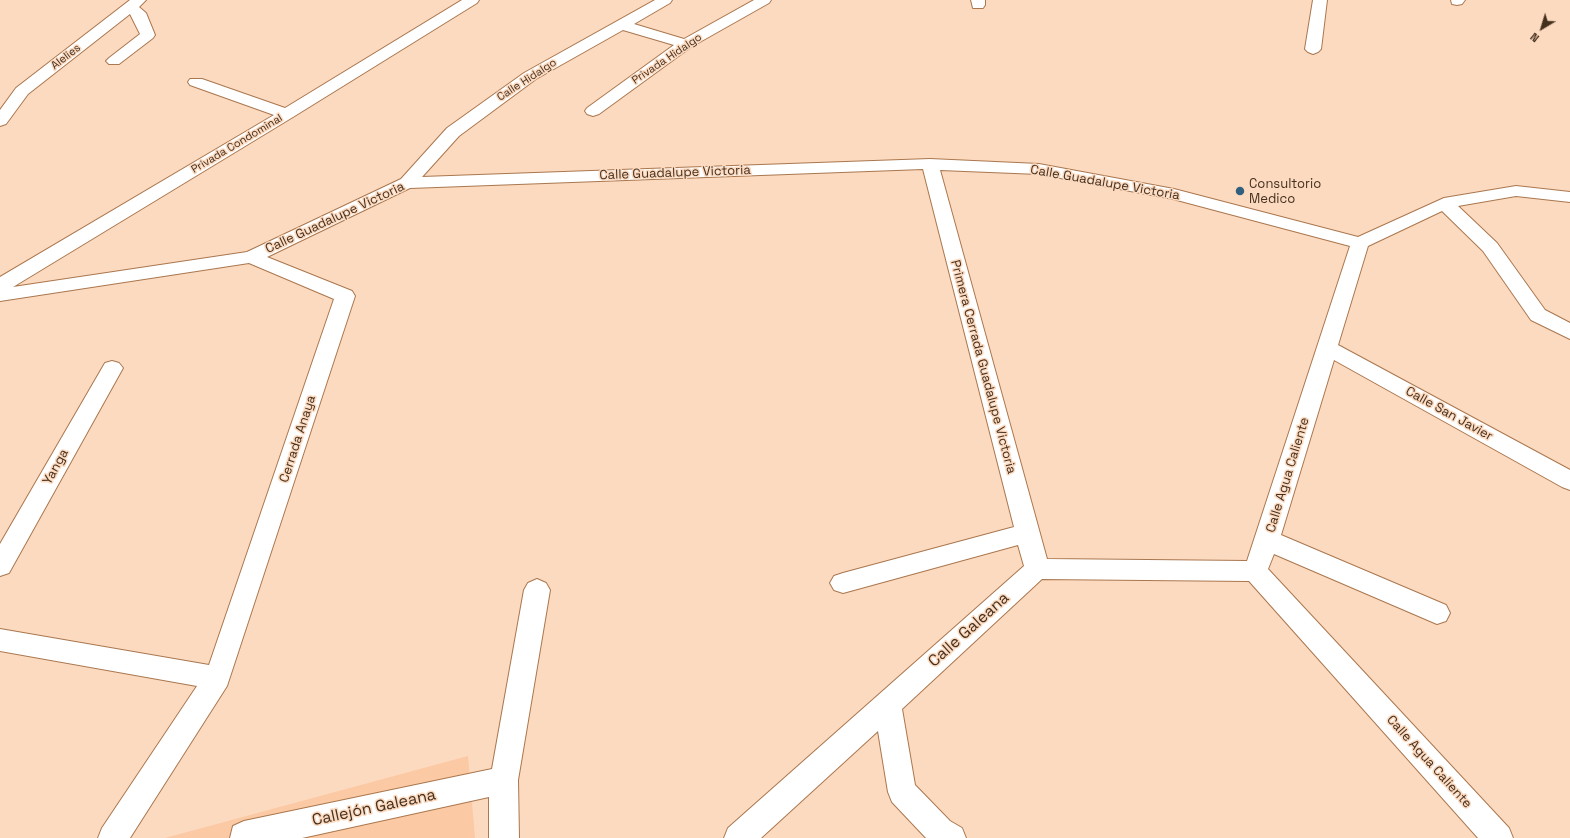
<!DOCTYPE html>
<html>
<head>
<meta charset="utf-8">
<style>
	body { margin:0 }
	#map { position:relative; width:1570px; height:838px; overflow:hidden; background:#fcdac0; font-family:"Space Grotesk",sans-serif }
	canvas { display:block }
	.north { position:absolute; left:1522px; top:8px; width:40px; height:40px; -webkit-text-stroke:3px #fcdac0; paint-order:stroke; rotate:218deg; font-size:11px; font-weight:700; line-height:16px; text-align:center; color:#45301e }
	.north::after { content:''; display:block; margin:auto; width:14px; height:18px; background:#45301e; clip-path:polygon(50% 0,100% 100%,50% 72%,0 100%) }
</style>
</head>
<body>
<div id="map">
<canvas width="1570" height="838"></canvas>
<div class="north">N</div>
</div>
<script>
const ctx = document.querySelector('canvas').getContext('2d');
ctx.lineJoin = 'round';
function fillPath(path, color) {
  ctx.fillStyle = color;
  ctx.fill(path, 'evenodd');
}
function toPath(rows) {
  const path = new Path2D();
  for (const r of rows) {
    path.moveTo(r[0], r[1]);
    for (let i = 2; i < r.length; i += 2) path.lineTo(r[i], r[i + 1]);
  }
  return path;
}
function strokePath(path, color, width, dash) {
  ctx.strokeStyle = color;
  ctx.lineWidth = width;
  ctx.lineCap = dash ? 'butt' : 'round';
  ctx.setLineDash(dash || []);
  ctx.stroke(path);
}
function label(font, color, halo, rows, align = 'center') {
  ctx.font = font + ' "Space Grotesk",sans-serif';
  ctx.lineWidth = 3;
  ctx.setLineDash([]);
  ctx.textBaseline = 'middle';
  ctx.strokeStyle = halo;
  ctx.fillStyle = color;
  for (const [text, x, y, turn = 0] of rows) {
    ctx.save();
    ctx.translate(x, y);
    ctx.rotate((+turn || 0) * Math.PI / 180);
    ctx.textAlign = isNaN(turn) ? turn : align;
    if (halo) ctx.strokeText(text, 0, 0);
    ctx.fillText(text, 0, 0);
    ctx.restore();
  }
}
const built = toPath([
	[468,756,475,838,165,838]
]);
const minor = toPath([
	[130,0,146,0,139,7,146,13,155,35,153,38,119,64,109,64,106,61,109,58,140,34,130,14,28,94,6,124,0,126,0,110,16,88,130,0],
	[462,0,479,0,477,3,293,117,13,287,247,252,401,179,447,128,524,73,655,0,672,0,670,3,634,24,684,39,754,0,771,0,769,3,691,47,599,114,593,116,587,114,585,111,587,108,674,45,623,30,536,79,459,136,422,177,930,159,1039,164,1174,189,1358,237,1444,198,1516,186,1570,192,1570,202,1516,196,1458,206,1497,243,1545,310,1570,323,1570,339,1531,320,1483,251,1442,211,1368,246,1338,345,1570,470,1570,490,1562,487,1334,360,1281,535,1446,605,1450,613,1446,621,1437,624,1274,554,1268,569,1509,828,1513,838,1478,838,1249,581,1042,579,902,709,915,785,950,821,962,828,966,838,926,838,892,802,888,792,878,731,761,838,724,838,728,828,1024,566,1018,545,843,593,834,590,830,583,834,576,843,573,1014,527,923,169,410,188,267,257,352,291,355,296,227,686,130,838,98,838,102,828,197,686,0,651,0,629,209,665,334,299,249,263,0,301,0,277,274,115,190,85,188,82,190,79,202,79,285,108,462,0],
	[940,170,1039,174,1173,199,1350,246,1247,561,1047,559,940,170],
	[971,0,985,0,985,5,983,8,973,8,971,0],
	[1313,0,1327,0,1321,49,1318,52,1313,54,1308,52,1305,49,1313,0],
	[1451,0,1465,0,1462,4,1457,5,1452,4,1451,0],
	[112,361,119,363,123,368,9,573,0,576,0,544,105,363,112,361],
	[537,579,546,583,550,590,518,780,519,838,489,838,489,797,302,838,230,838,233,826,244,821,492,769,524,590,528,583,537,579]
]);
const markers = [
	[1240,191,5,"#30607e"]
];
const farStreetnames = [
	["Alelies",66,57,-38],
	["Privada Hidalgo",667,59,-34],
	["Calle Hidalgo",527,80,-33],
	["Privada Condominal",237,144,-31]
];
const streetNames = [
	["Calle Guadalupe Victoria",675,173,-2],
	["Calle Guadalupe Victoria",1105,183,10],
	["Calle Guadalupe Victoria",335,218,-25],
	["Primera Cerrada Guadalupe Victoria",983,367,75],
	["Calle San Javier",1449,414,29],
	["Cerrada Anaya",298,439,-72],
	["Yanga",56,467,-61],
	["Calle Agua Caliente",1288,475,-73],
	["Calle Agua Caliente",1429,762,48]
];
const poiNames = [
	["Consultorio",1249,184],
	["Medico",1249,199]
];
const nearStreetnames = [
	["Calle Galeana",969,630,-42],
	["Callejón Galeana",374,808,-12]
];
fillPath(built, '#fbc9a3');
strokePath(minor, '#aa774e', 2);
fillPath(minor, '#fff');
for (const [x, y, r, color] of markers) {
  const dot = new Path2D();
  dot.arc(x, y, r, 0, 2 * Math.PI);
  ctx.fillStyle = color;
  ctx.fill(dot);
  strokePath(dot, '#fcdac0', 1.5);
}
label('11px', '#45301e', '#fcdac0', farStreetnames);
label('13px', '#45301e', '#fcdac0', streetNames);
label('13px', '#45301e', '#fcdac0', poiNames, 'left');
label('16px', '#45301e', '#fcdac0', nearStreetnames);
</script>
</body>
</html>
